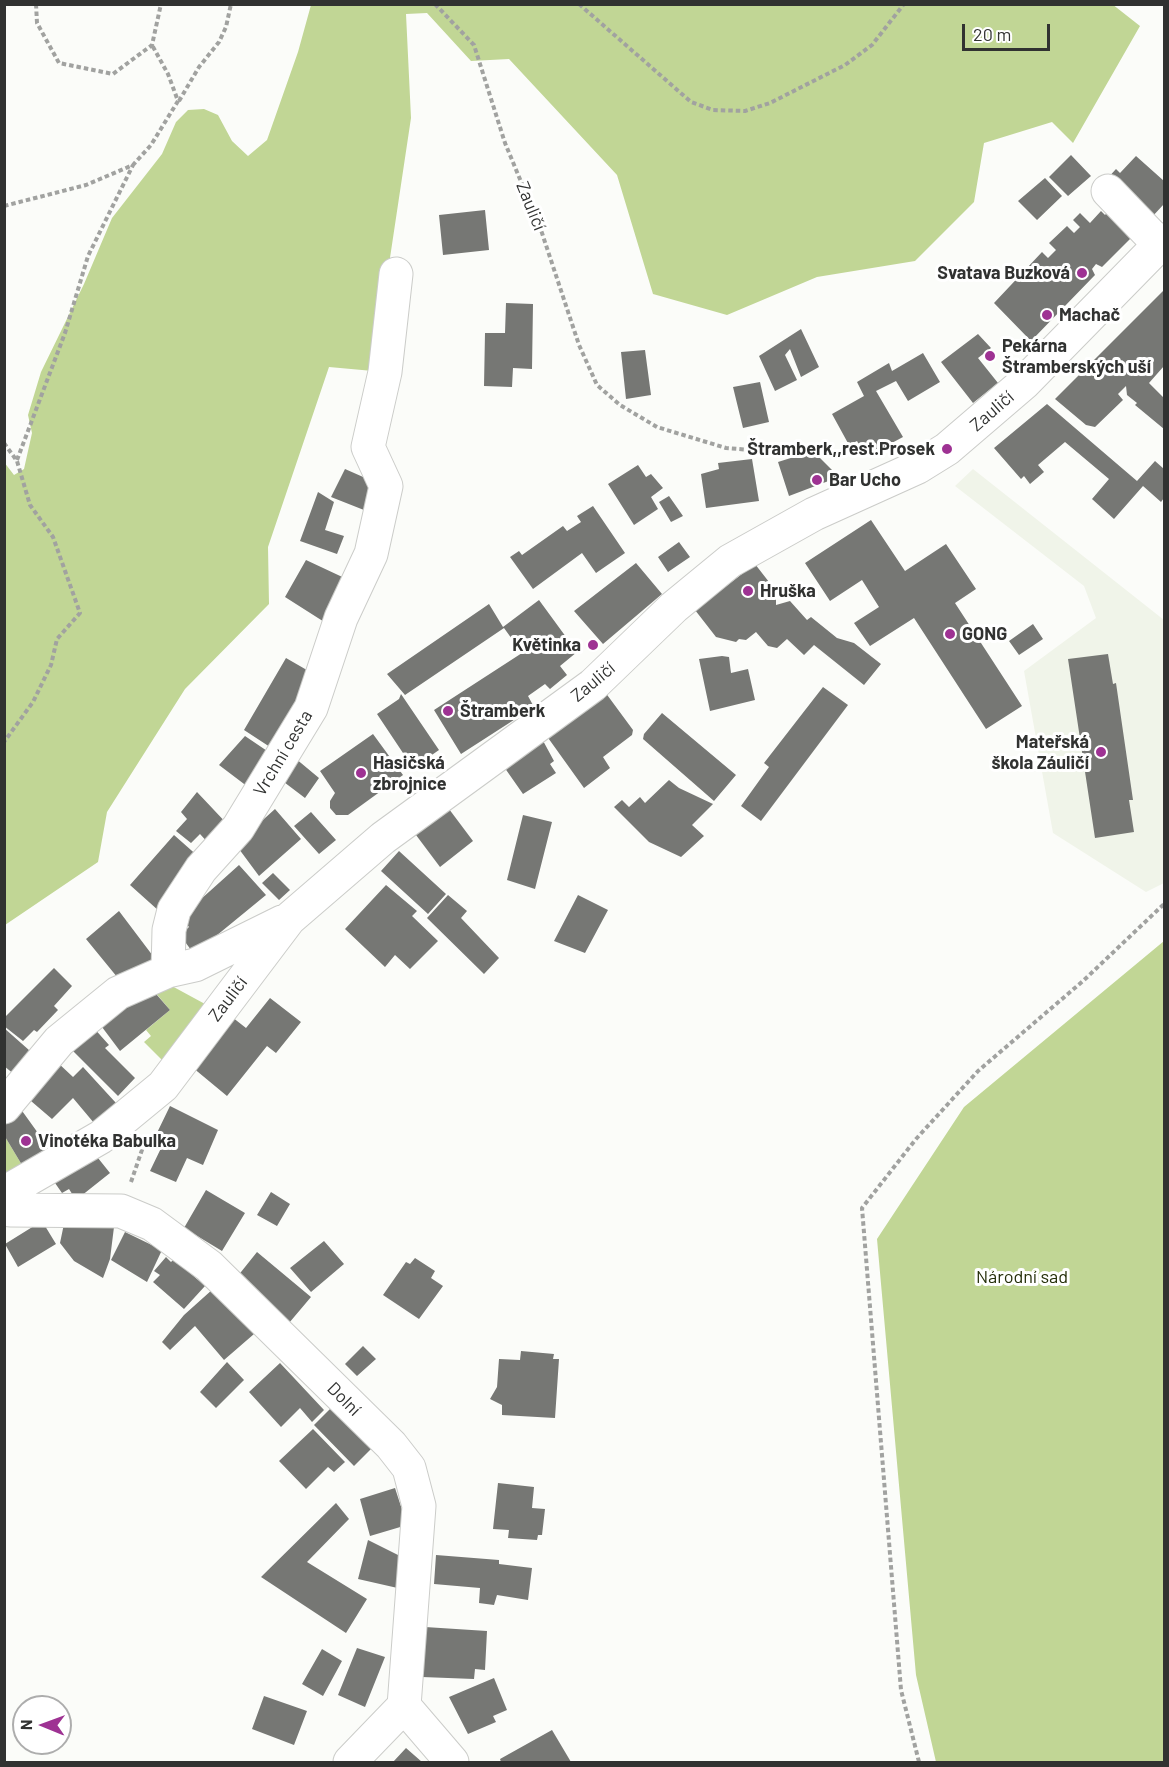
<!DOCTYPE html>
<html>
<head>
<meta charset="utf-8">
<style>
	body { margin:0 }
	#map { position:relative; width:1169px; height:1767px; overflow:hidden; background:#fbfcf9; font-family:Barlow,sans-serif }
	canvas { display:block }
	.frame { position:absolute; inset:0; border:6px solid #313231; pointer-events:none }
	.north { position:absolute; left:12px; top:1695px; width:60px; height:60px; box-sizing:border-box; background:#fff; border:2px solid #adadad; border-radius:50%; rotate:271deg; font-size:16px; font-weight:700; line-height:24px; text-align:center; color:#313231 }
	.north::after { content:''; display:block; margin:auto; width:21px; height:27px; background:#9e3293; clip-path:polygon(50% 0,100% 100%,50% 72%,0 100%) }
	.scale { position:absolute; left:962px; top:24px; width:88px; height:27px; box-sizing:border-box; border:3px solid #313231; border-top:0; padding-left:8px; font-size:18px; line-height:21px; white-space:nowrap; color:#313231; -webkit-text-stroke:4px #fff; paint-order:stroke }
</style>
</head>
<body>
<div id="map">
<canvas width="1169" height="1767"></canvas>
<div class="frame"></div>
<div class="north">N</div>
<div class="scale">20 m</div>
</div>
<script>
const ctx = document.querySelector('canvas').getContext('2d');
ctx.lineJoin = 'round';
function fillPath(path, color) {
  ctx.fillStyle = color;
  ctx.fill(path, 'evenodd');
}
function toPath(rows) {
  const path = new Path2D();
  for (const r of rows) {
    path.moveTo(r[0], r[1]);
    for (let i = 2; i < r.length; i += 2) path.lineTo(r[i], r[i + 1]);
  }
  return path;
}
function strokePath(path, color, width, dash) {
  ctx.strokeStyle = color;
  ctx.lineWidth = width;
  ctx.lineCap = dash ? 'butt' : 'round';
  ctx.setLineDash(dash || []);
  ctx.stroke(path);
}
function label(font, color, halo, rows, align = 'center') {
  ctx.font = font + ' Barlow,sans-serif';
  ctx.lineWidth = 6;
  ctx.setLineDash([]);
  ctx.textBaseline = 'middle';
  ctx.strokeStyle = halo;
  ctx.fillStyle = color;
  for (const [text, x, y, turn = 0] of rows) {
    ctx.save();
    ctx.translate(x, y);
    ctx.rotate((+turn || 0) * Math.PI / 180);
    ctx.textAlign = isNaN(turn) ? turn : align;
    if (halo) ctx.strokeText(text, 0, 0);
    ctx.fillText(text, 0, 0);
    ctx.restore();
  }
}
const built = toPath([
	[973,469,1164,620,1164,883,1146,892,1053,833,1024,671,1096,618,1084,586,955,486]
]);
const green = toPath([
	[1112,4,1140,26,1073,143,1052,122,984,143,974,202,915,261,817,277,727,315,653,294,617,175,509,59,471,61,427,13,406,14,411,118,373,371,329,367,268,547,269,604,185,689,107,812,98,862,5,925,4,462,14,475,24,469,32,433,28,415,41,372,84,284,112,218,162,154,176,122,188,110,204,109,218,115,232,141,248,156,267,140,298,52,311,5],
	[1164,941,1164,1762,936,1762,916,1675,877,1239,964,1107],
	[149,985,170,985,205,1004,162,1060,144,1042,151,1036,146,1030,170,1010],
	[4,1135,22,1165,4,1174]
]);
const building = toPath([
	[1071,155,1091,176,1068,196,1049,177],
	[1136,156,1164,181,1164,204,1151,218,1106,180,1116,169,1120,173],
	[1045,178,1062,196,1037,220,1018,201],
	[1111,208,1137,232,1102,267,1096,264,1092,269,1095,275,1031,341,994,303,1042,252,1048,258,1056,250,1049,243,1067,226,1074,233,1080,227,1073,220,1080,213,1090,223,1101,211,1105,215],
	[485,210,489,250,443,255,439,215],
	[1164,290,1164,366,1149,383,1164,398,1164,429,1135,405,1137,403,1127,395,1126,386,1118,394,1123,400,1095,427,1086,425,1055,399],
	[506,303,533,304,532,369,513,368,512,387,484,386,485,333,505,333],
	[801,329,819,367,801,377,790,349,785,355,797,380,775,391,759,356],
	[978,334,991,348,978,358,998,383,973,403,941,362],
	[645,350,651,395,626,399,621,352],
	[923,353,940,382,908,401,896,381,876,391,903,437,873,453,862,450,857,441,849,445,832,414,864,396,857,382,889,363,892,371],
	[760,382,769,422,743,428,733,387],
	[1047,404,1137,481,1155,461,1164,469,1164,498,1161,502,1143,486,1114,519,1092,499,1109,479,1065,442,1038,465,1044,472,1030,484,1024,476,1021,479,994,448],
	[813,451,839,477,789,496,778,462],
	[752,459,759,501,706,508,701,474,719,469,718,463],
	[638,465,646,477,651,474,663,488,651,497,658,509,634,525,608,484],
	[345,469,379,484,369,512,331,497],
	[318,492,334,502,325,530,344,536,337,554,300,541],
	[669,496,683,516,671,522,659,502],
	[593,506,625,553,596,573,582,553,533,589,510,557,519,551,522,555,563,526,567,531,581,522,577,516],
	[871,520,905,571,946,544,976,589,955,603,1022,706,986,729,914,618,870,646,854,623,879,607,862,580,830,601,805,563],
	[679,542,690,557,668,572,658,557],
	[306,560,353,582,329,625,285,597],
	[636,563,662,594,603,644,574,611],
	[755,564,776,591,776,605,790,601,807,620,811,617,837,638,854,643,881,664,864,685,814,645,804,655,787,639,777,648,768,646,756,632,746,640,739,639,736,642,716,637,695,610],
	[539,600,577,652,560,666,567,675,550,689,545,684,528,696,534,707,461,754,434,710,522,653,504,628,405,695,387,674,489,604,503,627],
	[1033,624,1043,639,1019,655,1009,641],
	[1108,654,1113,684,1116,683,1133,800,1129,800,1134,832,1095,838,1068,659],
	[722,656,729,657,731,673,748,669,755,700,710,711,699,659],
	[286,658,312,673,270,747,244,730],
	[823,687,848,705,761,821,741,806,769,767,764,763],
	[605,692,633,730,632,735,603,757,610,768,584,788,546,735],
	[401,694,439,750,413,768,377,714,399,699],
	[662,713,736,775,714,801,643,739,644,734],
	[373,734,403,775,348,815,336,815,330,808,330,801,335,793,320,771],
	[245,736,276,757,252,790,219,765],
	[541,737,554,761,550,764,556,773,523,794,502,764],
	[295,758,319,778,305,798,276,776],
	[669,780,679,788,713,804,692,825,704,836,681,857,649,842,614,807,622,800,629,807,640,797,645,803],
	[197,792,230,827,210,845,200,834,191,843,176,831,187,819,181,812],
	[446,805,473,841,440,867,413,831],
	[275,809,301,839,259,876,239,849,234,846],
	[311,812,336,840,319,854,294,826],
	[523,815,552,822,535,889,507,880],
	[174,835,200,858,159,911,130,885],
	[399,851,446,894,428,914,381,871],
	[239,865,266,895,194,954,180,935,189,927,181,917],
	[273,873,290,890,279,900,262,883],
	[386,885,417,911,412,916,438,941,410,969,395,955,385,967,345,929],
	[448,895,467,911,461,918,499,958,484,974,427,918],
	[578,895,608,910,585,953,554,941],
	[119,911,156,960,122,983,86,939],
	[54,968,72,986,54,1006,58,1010,37,1032,34,1030,23,1041,4,1026,4,1018],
	[150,987,170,1010,120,1051,102,1027],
	[270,998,301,1022,276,1053,267,1046,227,1096,192,1067,232,1017,246,1028],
	[92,1026,109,1045,105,1048,135,1078,118,1096,69,1047],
	[4,1028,38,1058,20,1079,4,1066],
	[56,1061,73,1077,83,1067,116,1103,94,1123,73,1098,52,1119,24,1095],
	[170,1106,218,1130,203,1165,187,1158,176,1182,150,1171,163,1144,154,1139],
	[20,1108,48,1147,22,1165,4,1135,4,1119],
	[94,1153,110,1173,76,1200,69,1189,62,1193,55,1183],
	[206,1190,245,1213,222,1251,184,1228],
	[271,1192,290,1204,277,1226,257,1215],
	[65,1219,114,1227,110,1259,103,1278,74,1261,60,1243],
	[42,1221,56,1244,18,1267,5,1244],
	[125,1232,162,1250,147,1282,111,1260],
	[324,1241,344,1264,311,1292,290,1268],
	[257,1252,311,1297,289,1323,237,1277],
	[166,1257,171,1262,174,1259,205,1286,184,1309,153,1282,160,1275,154,1271],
	[415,1258,435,1271,431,1278,443,1286,419,1319,383,1295,406,1262,410,1264],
	[213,1289,254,1334,224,1360,195,1326,170,1350,162,1342,184,1315],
	[363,1346,376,1359,357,1376,345,1364],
	[521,1351,554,1354,553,1359,559,1359,555,1418,502,1415,502,1405,490,1399,497,1387,499,1359,520,1360],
	[227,1362,244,1380,216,1408,200,1392],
	[280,1363,324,1410,312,1422,300,1408,281,1427,249,1392],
	[331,1408,373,1447,354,1466,314,1425],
	[313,1429,345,1462,334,1472,328,1467,306,1489,279,1461],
	[498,1483,534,1487,532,1508,545,1509,542,1535,538,1535,537,1540,508,1538,509,1530,493,1529],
	[395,1488,407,1525,370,1536,360,1499],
	[336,1503,349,1519,307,1562,367,1599,346,1633,261,1577],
	[368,1540,408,1560,402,1589,358,1579],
	[436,1555,499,1560,499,1564,532,1568,528,1600,497,1595,494,1605,479,1603,480,1588,434,1584],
	[425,1627,487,1631,485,1670,475,1669,474,1679,422,1677],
	[357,1648,385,1657,365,1707,338,1695],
	[322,1649,342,1661,323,1696,302,1684],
	[494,1678,507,1710,493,1716,496,1722,468,1734,449,1697],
	[264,1696,307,1711,294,1745,252,1729],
	[552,1730,571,1762,501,1762,500,1759],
	[406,1748,422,1762,393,1762]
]);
const path = toPath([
	[36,4,37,23,59,63,113,74,152,45,161,4],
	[435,4,474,45,505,143,541,230,579,345,597,385,620,405,657,427,726,448,764,451,782,445],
	[579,4,691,102,713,110,745,111,770,103,845,65,872,45,904,4],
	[179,101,199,67,219,42,226,27,231,4],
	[4,206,86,185,133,165,151,145,178,101,168,74,152,45],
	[4,443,17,461,30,505,53,537,80,613,57,639,51,665,33,702,4,742],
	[17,460,65,333,88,256,133,165],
	[131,1182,144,1144],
	[919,1762,901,1690,862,1208,916,1139,978,1071,1083,981,1164,904]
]);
const minor = toPath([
	[1108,191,1160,245],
	[168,971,195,965,282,922],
	[4,1107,59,1041,118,993,168,971,169,930,174,910,201,869,238,828,311,708,341,618,371,554,386,486,368,447,385,372,396,274],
	[4,1193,101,1137,163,1086,289,919,383,838,593,685,674,607,730,561,814,514,918,467,947,449,1024,383,1164,240],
	[4,1203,10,1210,121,1211,152,1224,209,1266,391,1445,409,1468,419,1506,404,1706,350,1762],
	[404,1706,452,1762]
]);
const markers = [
	[1082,273,6,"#9e3293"],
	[1047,315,6,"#9e3293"],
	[990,356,6,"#9e3293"],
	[947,449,6,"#9e3293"],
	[817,480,6,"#9e3293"],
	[748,591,6,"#9e3293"],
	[950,634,6,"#9e3293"],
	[593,645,6,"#9e3293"],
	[448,711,6,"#9e3293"],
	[1101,752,6,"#9e3293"],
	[361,773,6,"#9e3293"],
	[26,1141,6,"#9e3293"]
];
const streetNames = [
	["Zauličí",531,206,68],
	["Zauličí",992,411,-41],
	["Zauličí",593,682,-40],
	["Vrchní cesta",283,753,-59],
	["Zauličí",228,999,-53],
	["Dolní",344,1399,45]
];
const poiNames = [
	["Svatava Buzková",1070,273,"right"],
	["Machač",1059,315],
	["Pekárna",1002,346],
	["Štramberských uší",1002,367],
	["Štramberk,,rest.Prosek",935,449,"right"],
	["Bar Ucho",829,480],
	["Hruška",760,591],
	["GONG",962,634],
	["Květinka",581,645,"right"],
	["Štramberk",460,711],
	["Mateřská",1089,742,"right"],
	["škola Záuličí",1089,763,"right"],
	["Hasičská",373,763],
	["zbrojnice",373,784],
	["Vinotéka Babulka",38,1141]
];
const parkNames = [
	["Národní sad",1022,1277]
];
fillPath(built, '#f0f4e9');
fillPath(green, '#c1d695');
fillPath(building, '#767774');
strokePath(minor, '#cbccc9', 35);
strokePath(path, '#a1a2a0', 4, [4.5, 3]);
strokePath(minor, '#fff', 33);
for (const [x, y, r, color] of markers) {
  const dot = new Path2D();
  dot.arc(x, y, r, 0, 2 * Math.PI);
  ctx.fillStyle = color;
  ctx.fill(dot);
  strokePath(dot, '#fff', 2);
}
label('18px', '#313231', '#fff', streetNames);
label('bold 18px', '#313231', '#fff', poiNames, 'left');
label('18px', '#252f0a', '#fff', parkNames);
</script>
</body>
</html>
